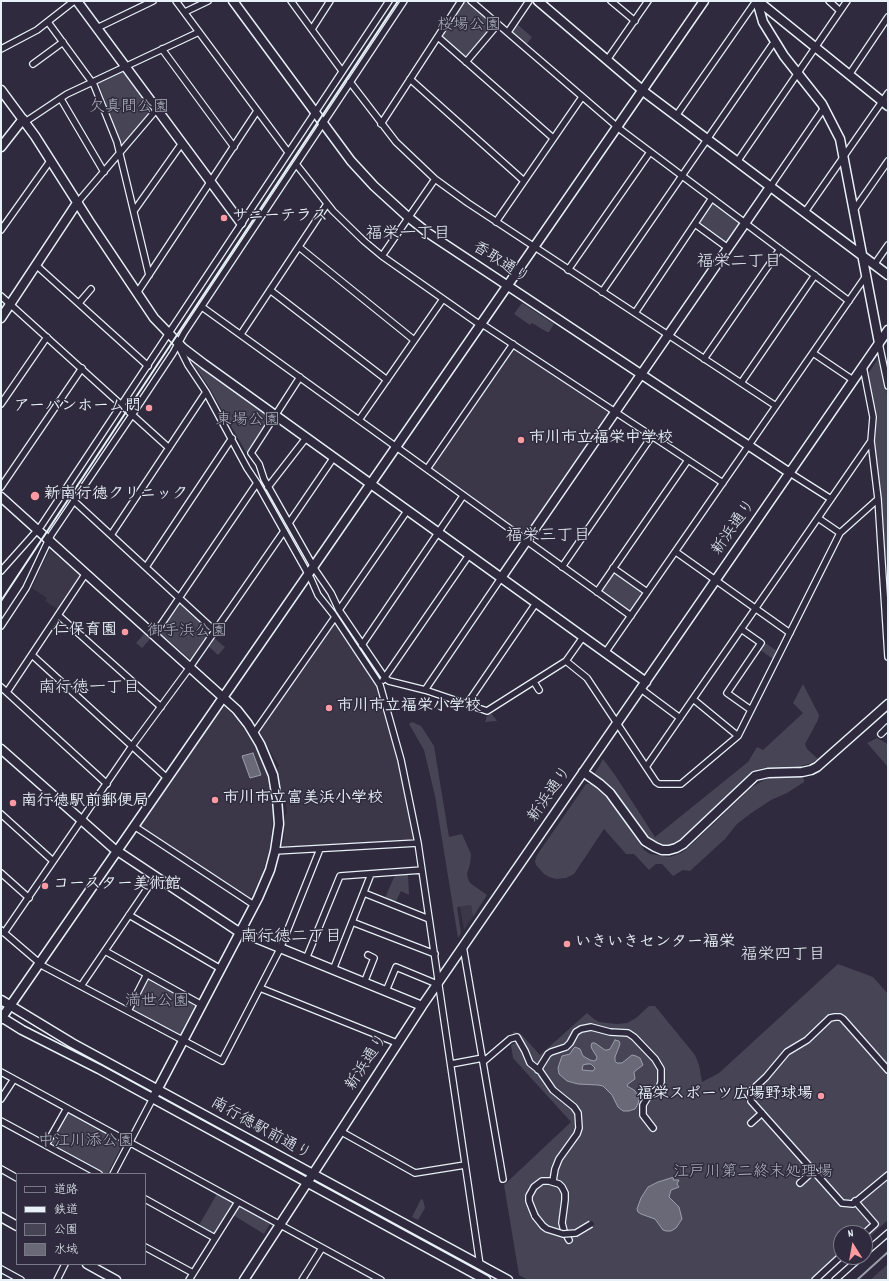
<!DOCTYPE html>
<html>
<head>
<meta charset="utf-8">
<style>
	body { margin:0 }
	#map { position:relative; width:889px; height:1281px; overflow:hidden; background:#2f2a3d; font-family:Dekko,"Klee One",sans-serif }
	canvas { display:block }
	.frame { position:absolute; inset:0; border:2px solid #e8f1f8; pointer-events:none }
	.legend { position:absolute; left:16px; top:1173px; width:130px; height:92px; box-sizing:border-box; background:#2f2a3d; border:1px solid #797a88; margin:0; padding:5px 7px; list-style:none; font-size:12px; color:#e8f1f8 }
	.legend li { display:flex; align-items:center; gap:8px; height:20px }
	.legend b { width:20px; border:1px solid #797a88 }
	.north { position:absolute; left:833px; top:1225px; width:40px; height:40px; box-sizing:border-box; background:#2f2a3d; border:1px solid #797a88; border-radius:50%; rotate:349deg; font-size:11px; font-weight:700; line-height:16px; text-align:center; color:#e8f1f8 }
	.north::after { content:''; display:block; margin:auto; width:14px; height:18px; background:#ff9aa2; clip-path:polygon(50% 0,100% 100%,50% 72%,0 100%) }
</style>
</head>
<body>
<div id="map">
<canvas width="889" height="1281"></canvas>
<div class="frame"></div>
<ul class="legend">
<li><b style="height:5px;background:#2f2a3d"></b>道路</li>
<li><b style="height:5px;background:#e8f1f8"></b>鉄道</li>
<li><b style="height:11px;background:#464455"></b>公園</li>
<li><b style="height:11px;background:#696978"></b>水域</li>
</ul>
<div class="north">N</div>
</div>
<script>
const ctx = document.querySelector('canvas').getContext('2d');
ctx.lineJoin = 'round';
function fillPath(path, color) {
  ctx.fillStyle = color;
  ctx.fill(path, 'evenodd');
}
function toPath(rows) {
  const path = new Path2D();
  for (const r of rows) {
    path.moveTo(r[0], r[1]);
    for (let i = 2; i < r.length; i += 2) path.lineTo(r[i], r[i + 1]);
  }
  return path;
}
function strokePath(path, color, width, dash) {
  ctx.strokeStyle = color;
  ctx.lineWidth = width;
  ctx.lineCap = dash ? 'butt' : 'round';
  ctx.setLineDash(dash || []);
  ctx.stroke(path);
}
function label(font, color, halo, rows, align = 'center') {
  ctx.font = font + ' Dekko,"Klee One",sans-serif';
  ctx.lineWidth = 3;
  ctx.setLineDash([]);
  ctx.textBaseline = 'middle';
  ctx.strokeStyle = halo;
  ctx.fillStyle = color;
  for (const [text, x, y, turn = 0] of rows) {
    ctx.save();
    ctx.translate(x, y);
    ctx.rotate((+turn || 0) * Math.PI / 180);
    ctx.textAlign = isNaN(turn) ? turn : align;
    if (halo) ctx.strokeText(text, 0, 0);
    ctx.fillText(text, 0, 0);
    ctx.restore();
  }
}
const built = toPath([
	[516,349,609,411,609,413,526,535,524,535,433,470,432,467,513,350],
	[50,550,80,575,59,610,45,601,47,598,32,588,42,565],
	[333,624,336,624,377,685,399,760,414,838,413,839,282,848,284,837,285,815,287,814,286,801,284,800,277,769,279,766,277,761,275,760,259,730],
	[224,706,237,719,255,746,267,774,272,798,273,817,270,847,261,878,251,898,248,899,140,827],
	[471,905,473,917,464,930,460,906]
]);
const green = toPath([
	[468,2,492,23,492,27,468,56,465,57,444,38,443,34,463,3],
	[517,24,532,37,526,45,513,34,513,30],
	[122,71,125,71,152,108,152,111,122,146,98,82],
	[711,204,715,204,739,222,739,224,727,242,724,243,700,224,699,222],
	[522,303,554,324,549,332,547,332,532,323,530,325,514,314],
	[878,359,880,360,888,399,888,586,881,497,874,438,876,417,867,375],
	[192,362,269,416,269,419,247,454,209,387],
	[613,573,615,573,642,591,643,594,631,610,628,611,603,592,602,589],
	[178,604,182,604,210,630,210,634,192,661,159,632],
	[144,634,150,639,142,648,136,643],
	[214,638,225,647,218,655,208,646],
	[764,642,777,651,773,659,759,649],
	[803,684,819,715,818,720,805,744,807,749,818,759,812,763,800,766,763,768,752,771,685,837,671,844,662,844,652,841,646,836,617,796,607,785,596,776,595,773,603,759,615,775,655,837,748,762,757,747,763,750,803,713,793,703],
	[491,713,497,721,485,722,487,716],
	[412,722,421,726,434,746,449,837,462,834,471,854,470,864,467,874,468,879,470,883,487,895,473,917,471,905,457,907,461,933,458,938,435,796,424,750,409,724],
	[877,738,886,743,888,746,888,767,867,743],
	[778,777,800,777,804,779,804,782,787,793,771,800,750,814,737,824,725,839,690,871,683,870,673,876,662,864,656,864,649,870,634,854,626,854,604,829,574,874,566,878,556,879,549,877,544,874,536,865,535,861,537,855,586,784,592,784,600,789,607,796,644,850,650,854,670,857,681,853,689,847,752,787,768,778],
	[408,874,409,895,401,891,395,903,385,898,395,875],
	[838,964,873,977,888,994,888,1220,865,1241,865,1233,841,1233,841,1257,847,1257,821,1280,528,1280,519,1275,504,1185,571,1122,513,1058,511,1045,515,1043,513,1031,522,1035,540,1055,587,1013,594,1019,599,1022,617,1024,627,1023,636,1018,649,1006,655,1006,695,1055,699,1065,702,1082,719,1073],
	[146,978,149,978,194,1004,195,1006,180,1034,178,1035,132,1011,131,1008],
	[69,1112,122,1142,122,1145,108,1173,105,1174,51,1144,50,1141,66,1113],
	[217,1194,232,1202,233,1205,216,1232,213,1233,199,1225],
	[421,1199,423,1200,425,1208,418,1220,412,1217],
	[241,1206,270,1224,264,1234,233,1215,238,1207],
	[888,1264,888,1280,870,1280]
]);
const water = toPath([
	[253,753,261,775,250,778,242,756,253,753],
	[615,1040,619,1041,620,1044,615,1057,615,1061,617,1063,622,1063,632,1055,636,1056,640,1058,643,1065,634,1072,635,1079,628,1084,627,1086,634,1090,638,1095,639,1099,638,1104,635,1109,629,1111,623,1111,618,1107,612,1095,603,1086,598,1085,578,1084,567,1081,559,1074,558,1068,562,1056,570,1054,573,1049,575,1047,580,1049,583,1056,590,1060,594,1061,596,1060,597,1057,592,1049,591,1046,592,1043,595,1043,605,1050,607,1050,610,1049,615,1040],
	[587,1064,591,1064,595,1068,593,1071,582,1070,583,1065,587,1064],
	[674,1177,673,1180,679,1180,677,1184,679,1187,671,1190,669,1197,679,1207,682,1219,676,1228,671,1231,666,1231,663,1230,655,1219,641,1214,638,1212,637,1209,641,1198,648,1187,658,1182,674,1177]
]);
const stream = toPath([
	[857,1280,888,1252]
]);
const street = toPath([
	[176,1,288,152],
	[291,1,342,71],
	[471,1,621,130,849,301],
	[611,1,635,21],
	[829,1,840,11],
	[185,12,208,1],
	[48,22,94,85,117,142,149,275],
	[97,28,153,1],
	[312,29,330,1],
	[508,32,529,1],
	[438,37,553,138],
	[1,49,37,30,74,1],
	[162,49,234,147],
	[607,60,648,1],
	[466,62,498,24],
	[33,64,63,42],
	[849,75,888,17],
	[410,79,524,181],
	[350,82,396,142,435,179,468,203,776,406],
	[61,99,104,172],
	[676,116,756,1],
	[25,122,67,94,199,32],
	[381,124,461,1],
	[737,162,847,1],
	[296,164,333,211,364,241,382,256,476,322,485,326,723,483],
	[770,187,824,108],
	[77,203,157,109],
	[854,210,888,161],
	[134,211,182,143],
	[805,212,888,93],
	[496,222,582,97],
	[695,224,728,248],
	[1,230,50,161],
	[299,247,414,340],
	[382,256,435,179],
	[36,265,148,366],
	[874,265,888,245],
	[568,270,650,152],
	[270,290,387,380],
	[602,292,772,45,776,43],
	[137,293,257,111],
	[1,296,169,448],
	[79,303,91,289],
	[202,307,631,616],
	[635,313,712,198],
	[241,334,327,204],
	[879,343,888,386],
	[179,347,188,365,206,392,247,468,257,483,311,579,318,595,333,614,380,685,401,760,418,843,480,1265],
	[813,353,853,380],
	[704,359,780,249],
	[863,366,873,417,871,441,878,499,888,657],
	[300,377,251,453,259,464,264,479,316,571,331,593,339,610,385,678,389,681,425,690,487,711,566,661,583,637],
	[741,383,815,275],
	[1,404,47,337],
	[359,420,443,299],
	[427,469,513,344],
	[790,473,831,499],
	[1,487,82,368],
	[268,487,306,438],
	[74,501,215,631],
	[818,518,840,533],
	[289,523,334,457],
	[111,535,206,392],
	[676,552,790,633],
	[146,567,232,438],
	[562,567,652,436],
	[613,568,647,592],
	[1,571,41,526,389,1],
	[597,592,688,460],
	[339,610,407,511],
	[58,615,161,707],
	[1,626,26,588,51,535,132,415,173,353,184,333,404,1],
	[741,629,761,643,727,693,751,710],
	[154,635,257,483],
	[362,645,463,496],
	[605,653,866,276],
	[32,655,167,778],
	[566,661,587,678,656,782,659,784,681,784,738,736,840,533,878,499],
	[383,680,469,555],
	[534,682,539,690],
	[1,687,107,784],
	[641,689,680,718],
	[425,690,501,578],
	[7,692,86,573],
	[693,699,738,736],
	[467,704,536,603],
	[254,733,335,617],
	[881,734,888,727],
	[646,767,871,441],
	[1,814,53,861],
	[134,826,254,905],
	[275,851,418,843],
	[1,873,29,898],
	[364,893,429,919],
	[129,915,221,969],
	[352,922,435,954],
	[1,930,43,966,222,1061,280,949,320,849],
	[4,933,132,746,190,667,284,531],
	[463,946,503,1179],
	[105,951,202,1005],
	[306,959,340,876,422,870],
	[333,970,371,874],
	[364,983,374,958,368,955],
	[81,986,155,877],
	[260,988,397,1043],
	[386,991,396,967,437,984],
	[128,1011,147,974],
	[483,1062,510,1039,517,1037,525,1051,530,1063,540,1071,553,1090,574,1107,578,1113,579,1128,577,1134,559,1159,555,1169,553,1181],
	[451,1064,483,1058],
	[538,1070,548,1054,551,1052,566,1047,570,1043,576,1032,581,1029,591,1027,610,1032,628,1033,634,1037,655,1059,661,1069,661,1082,659,1088,649,1095,643,1105,643,1115,653,1128],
	[888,1070,843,1019,840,1017,835,1017,830,1018,807,1040,787,1052,766,1077,751,1091,751,1101,842,1203,853,1204,888,1175],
	[1,1072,381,1280],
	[1,1099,14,1079],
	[1,1121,99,1174],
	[751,1123,762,1113],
	[340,1131,415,1173,465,1165],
	[46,1145,67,1108],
	[1,1169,17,1178],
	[113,1174,153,1098],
	[800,1183,813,1171],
	[145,1199,215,1238],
	[855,1201,875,1224,865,1233],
	[535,1216,529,1201,529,1196,534,1187,542,1181,549,1181,559,1184,562,1187,565,1193,565,1200,562,1223,564,1231,569,1240],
	[145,1247,193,1273],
	[865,1253,888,1233],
	[1,1269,21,1280],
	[57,1280,65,1264],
	[189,1280,238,1202],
	[302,1280,322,1248],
	[815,1280,841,1256],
	[835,1280,861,1257]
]);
const secondary = toPath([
	[77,1,241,223],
	[233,1,351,161,374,186,408,217,428,233,502,282,790,473],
	[538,1,647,94,888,275],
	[757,1,763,22,784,56,822,104,840,139,879,343],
	[758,1,888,106],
	[1,90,35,136,89,221,154,318,183,348,204,364,646,682],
	[1,147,23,119],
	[1,318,77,203],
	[1,497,237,710,248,724,260,744,273,775,277,799,279,824,275,851,270,870,258,898,153,1098],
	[501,578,770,187],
	[1,749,113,848,236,930,422,1006],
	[583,772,600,784,610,793,645,841,655,847,662,850,669,850,676,848,683,844,755,776,768,773,802,772,811,770,817,767,888,704],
	[1,1000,72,1043,508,1280],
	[1,1017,22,1030,99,1069,486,1280],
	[1,1019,704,1],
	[1,1217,17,1226],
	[87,1264,116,1280],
	[244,1280,422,1006,888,330]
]);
const rail = toPath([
	[1,601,398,1]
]);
const streetBridge = toPath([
	[535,1216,543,1226,547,1229,563,1234,576,1233,591,1224]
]);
const markers = [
	[224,218,4,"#ff9aa2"],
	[149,408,4,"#ff9aa2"],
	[521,440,4,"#ff9aa2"],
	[35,496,5,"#ff9aa2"],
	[125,632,4,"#ff9aa2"],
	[329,708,4,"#ff9aa2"],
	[215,800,4,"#ff9aa2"],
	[13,803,4,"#ff9aa2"],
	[45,886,4,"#ff9aa2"],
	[567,944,4,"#ff9aa2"],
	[821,1096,4,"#ff9aa2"]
];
const parkNames = [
	["桜場公園",469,27],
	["欠真間公園",129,109],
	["東場公園",248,422],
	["御手浜公園",187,633],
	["満世公園",157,1003],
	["中江川添公園",86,1143],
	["江戸川第二終末処理場",753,1174]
];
const poiNames = [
	["サニーテラス",232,218],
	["アーバンホーム門",141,408,"right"],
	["市川市立福栄中学校",529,440],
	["新南行徳クリニック",44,496],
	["仁保育園",117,632,"right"],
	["市川市立福栄小学校",337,708],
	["市川市立富美浜小学校",223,800],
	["南行徳駅前郵便局",21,803],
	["コースター美術館",53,886],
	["いきいきセンター福栄",575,944],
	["福栄スポーツ広場野球場",813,1096,"right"]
];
const streetNames = [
	["香取通り",500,264,33],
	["新浜通り",735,528,-55],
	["新浜通り",551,795,-55],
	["新浜通り",368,1063,-57],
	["南行徳駅前通り",260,1130,29]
];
const neighbourhoodNames = [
	["福栄一丁目",408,236],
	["福栄二丁目",739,264],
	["福栄三丁目",548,538],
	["南行徳一丁目",89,690],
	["南行徳二丁目",291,939],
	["福栄四丁目",783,957]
];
fillPath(built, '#3b3749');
fillPath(green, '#464455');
fillPath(water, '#696978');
strokePath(water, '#9c9fab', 1);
strokePath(stream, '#9c9fab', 2);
strokePath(street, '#e8f1f8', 8);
strokePath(secondary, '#e8f1f8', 11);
strokePath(street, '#2f2a3d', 5.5);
strokePath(secondary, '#2f2a3d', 8);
strokePath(rail, '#e8f1f8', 2);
strokePath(streetBridge, '#e8f1f8', 8, []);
strokePath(streetBridge, '#2f2a3d', 5.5);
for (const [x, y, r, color] of markers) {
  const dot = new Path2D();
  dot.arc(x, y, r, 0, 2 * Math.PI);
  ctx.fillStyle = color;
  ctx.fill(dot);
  strokePath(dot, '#2f2a3d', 1.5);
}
label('16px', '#afb4bf', '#2f2a3d', parkNames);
label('bold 16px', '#e8f1f8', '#2f2a3d', poiNames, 'left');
label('16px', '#e8f1f8', '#2f2a3d', streetNames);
label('17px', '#e8f1f8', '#2f2a3d', neighbourhoodNames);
</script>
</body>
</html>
